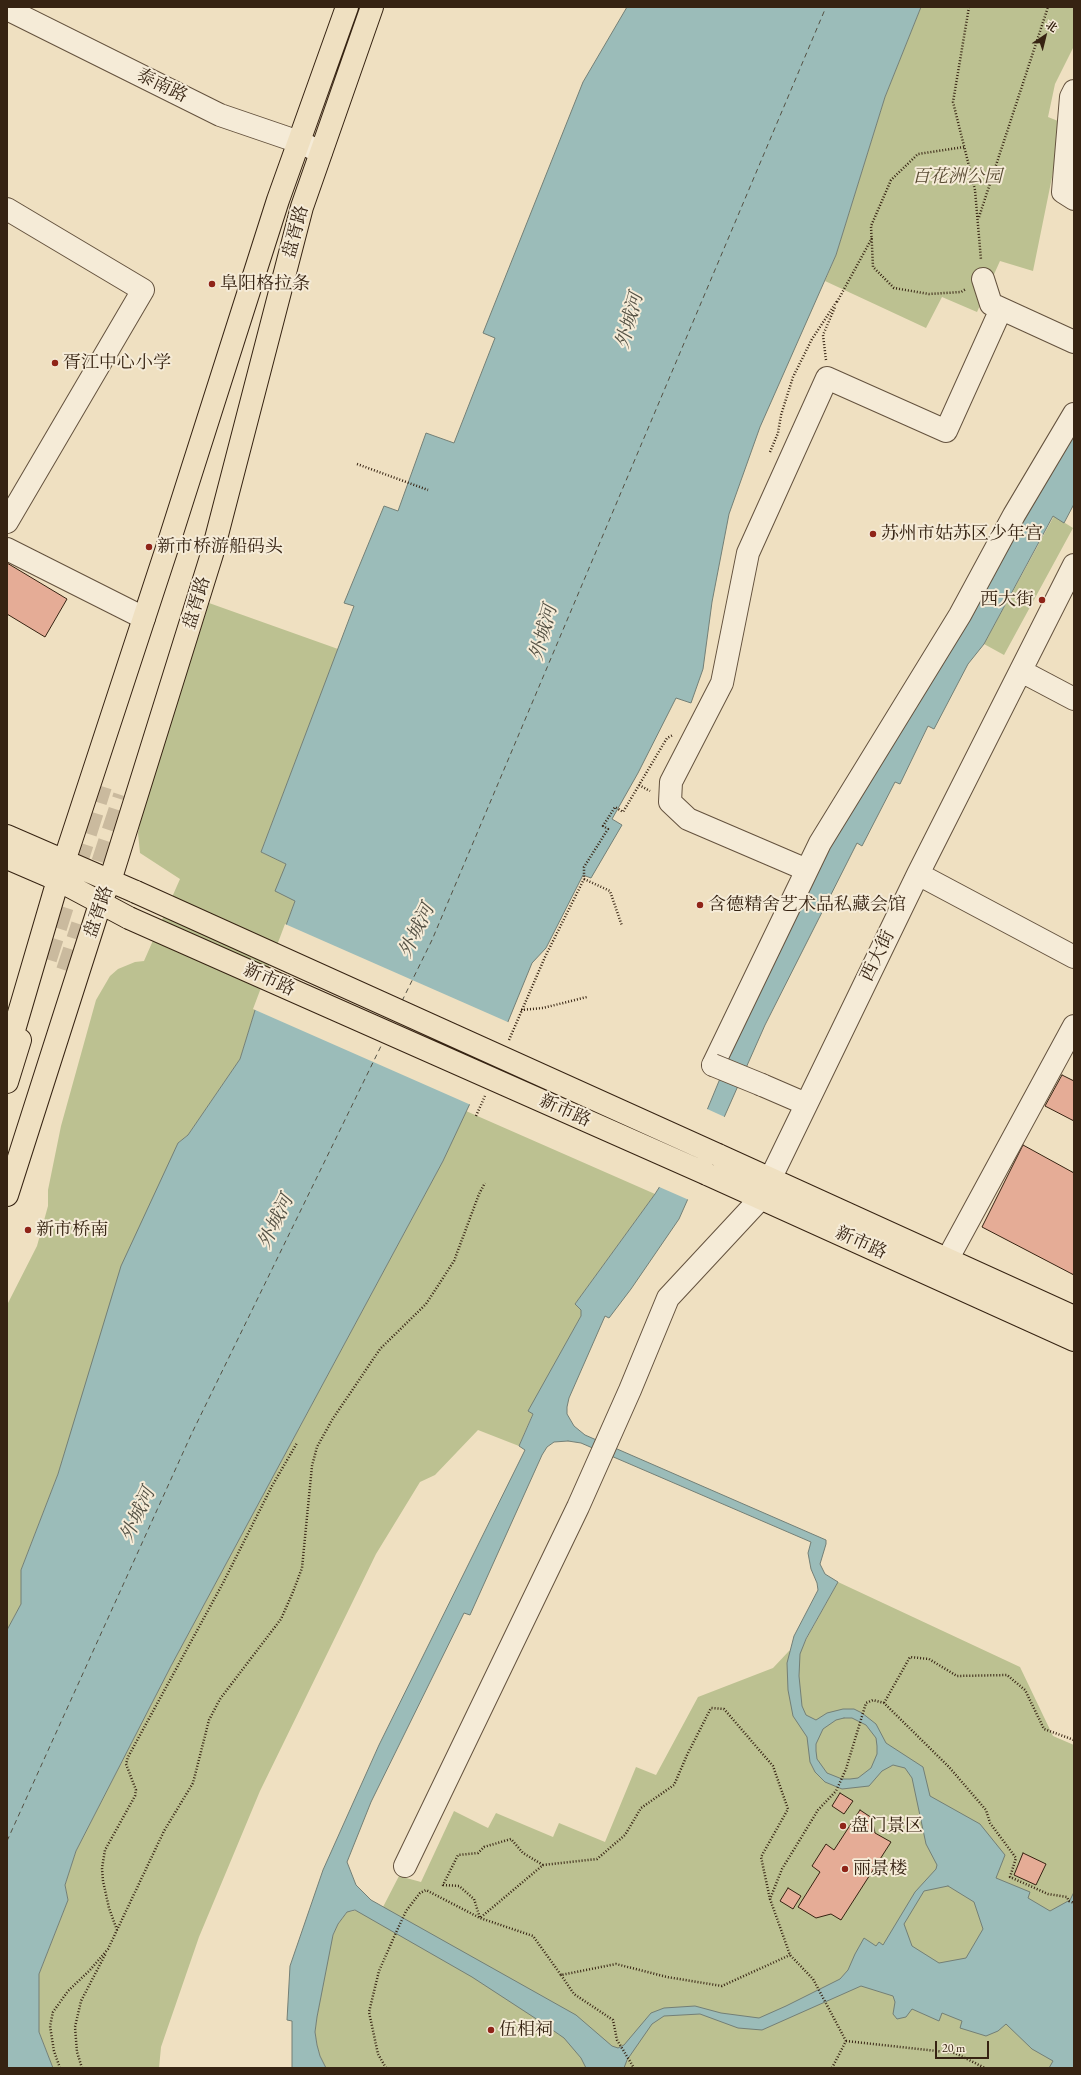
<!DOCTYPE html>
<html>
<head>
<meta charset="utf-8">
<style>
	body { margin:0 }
	#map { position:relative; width:1081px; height:2075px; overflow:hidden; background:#efe0c1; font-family:"EB Garamond","Noto Serif SC",serif }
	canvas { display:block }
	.frame { position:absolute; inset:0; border:8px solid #362312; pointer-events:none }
	.north { position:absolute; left:1025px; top:16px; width:40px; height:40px; -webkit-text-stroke:3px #f5ebd7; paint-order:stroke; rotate:35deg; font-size:11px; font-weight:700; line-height:16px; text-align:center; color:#362312 }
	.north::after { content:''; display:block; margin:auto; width:14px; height:18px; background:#362312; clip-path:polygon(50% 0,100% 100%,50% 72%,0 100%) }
	.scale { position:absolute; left:935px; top:2041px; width:54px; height:18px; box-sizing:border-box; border:2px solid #362312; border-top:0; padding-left:5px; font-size:12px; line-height:14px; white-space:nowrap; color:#362312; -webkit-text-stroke:3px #f5ebd7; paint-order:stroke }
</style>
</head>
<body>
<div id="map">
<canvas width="1081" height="2075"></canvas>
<div class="frame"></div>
<div class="north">北</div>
<div class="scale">20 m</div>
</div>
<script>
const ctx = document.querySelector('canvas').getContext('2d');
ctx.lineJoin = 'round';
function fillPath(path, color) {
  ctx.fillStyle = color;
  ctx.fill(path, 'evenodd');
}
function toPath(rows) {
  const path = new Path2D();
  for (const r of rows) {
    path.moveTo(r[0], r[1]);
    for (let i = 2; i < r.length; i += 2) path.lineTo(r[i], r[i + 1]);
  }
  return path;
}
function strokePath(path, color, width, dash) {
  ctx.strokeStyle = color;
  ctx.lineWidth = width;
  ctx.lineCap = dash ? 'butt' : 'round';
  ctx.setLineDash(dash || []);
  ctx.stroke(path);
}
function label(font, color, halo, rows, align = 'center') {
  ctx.font = font + ' "EB Garamond","Noto Serif SC",serif';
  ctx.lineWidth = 4;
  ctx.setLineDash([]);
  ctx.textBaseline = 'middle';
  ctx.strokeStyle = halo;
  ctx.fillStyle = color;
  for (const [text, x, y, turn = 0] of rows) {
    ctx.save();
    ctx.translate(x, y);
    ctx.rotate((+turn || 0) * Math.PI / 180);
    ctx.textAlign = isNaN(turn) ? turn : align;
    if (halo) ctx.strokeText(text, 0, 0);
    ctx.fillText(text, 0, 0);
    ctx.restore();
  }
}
const green = toPath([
	[921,7,1074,7,1074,46,1055,84,1048,117,1063,123,1033,271,1000,261,977,312,942,297,926,328,825,281,836,255,885,97],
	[1054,516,1073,528,1004,655,984,644],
	[209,603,338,649,261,852,286,864,295,901,256,1007,240,1059,188,1135,178,1143,70,1437,58,1474,21,1570,21,1604,7,1630,7,1305,37,1246,48,1206,48,1190,61,1126,96,1000,110,976,118,969,135,962,144,961,180,879,140,853,138,833,143,810],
	[466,1111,655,1194,575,1304,581,1310,581,1316,529,1411,533,1413,519,1446,478,1430,435,1475,420,1482,376,1554,260,1791,199,1937,161,2047,159,2068,53,2068,39,2032,39,1974,68,1900,65,1885,76,1851,171,1666,443,1161],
	[838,1582,1020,1667,1053,1736,1074,1745,1074,2068,326,2068,320,2056,317,2045,315,2032,317,2017,331,1940,338,1924,347,1912,383,1907,399,1876,421,1882,454,1811,488,1828,496,1813,553,1837,559,1823,605,1842,636,1767,656,1775,698,1697,773,1668,789,1651,802,1647]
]);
const water = toPath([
	[627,7,921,7,885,97,836,255,760,427,729,514,712,602,703,669,691,703,676,698,638,773,612,819,622,825,591,878,583,875,546,948,532,963,505,1029,443,1161,171,1666,76,1851,65,1885,68,1900,39,1974,39,2032,53,2068,7,2068,7,1630,21,1604,21,1570,58,1474,121,1266,178,1143,188,1135,240,1059,256,1007,295,901,275,891,286,864,261,852,354,606,344,603,384,506,398,511,426,433,454,443,495,338,483,333,583,82,627,7],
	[1074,423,1074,504,1064,523,1053,516,984,644,968,664,934,729,928,726,900,784,895,782,862,846,857,843,765,1025,679,1219,631,1289,609,1318,605,1316,569,1398,567,1407,567,1414,574,1426,585,1435,826,1540,826,1544,820,1564,825,1574,838,1582,806,1639,800,1654,799,1676,802,1706,806,1715,816,1720,827,1713,843,1709,854,1709,862,1713,876,1724,886,1743,923,1767,930,1796,980,1824,1005,1855,996,1878,1030,1892,1028,1898,1050,1911,1070,1900,1074,1892,1074,2066,1073,2068,1049,2068,1053,2061,1032,2049,1006,2024,998,2031,986,2036,960,2028,962,2021,942,2013,939,2021,912,2009,906,2017,897,2019,893,2014,895,2002,893,1996,861,1986,762,2030,738,2028,700,2014,664,2016,652,2024,627,2060,624,2068,586,2068,581,2058,564,2038,541,2022,472,1977,355,1910,347,1912,338,1924,333,1935,317,2017,315,2032,317,2045,320,2056,326,2068,292,2068,292,2021,287,2020,290,1966,323,1870,379,1745,525,1450,519,1446,533,1414,528,1411,581,1316,581,1310,575,1304,655,1194,705,1115,745,1018,800,895,1074,423],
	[568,1441,581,1443,811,1542,808,1553,811,1569,817,1583,818,1590,794,1636,787,1663,788,1690,793,1716,807,1737,810,1762,815,1772,825,1782,842,1789,869,1786,882,1771,893,1765,905,1768,912,1778,926,1844,937,1865,936,1869,915,1892,883,1945,879,1942,876,1946,864,1938,855,1954,848,1970,840,1979,786,2006,759,2018,721,2013,695,2006,664,2008,651,2013,624,2045,618,2048,612,2046,576,2015,371,1900,356,1885,347,1862,371,1802,464,1613,470,1615,542,1455,547,1447,554,1442,568,1441],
	[844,1718,852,1718,866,1725,876,1738,877,1746,877,1754,871,1768,858,1778,850,1779,842,1779,827,1773,817,1759,816,1751,816,1744,823,1729,836,1720,844,1718],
	[948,1886,974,1902,983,1929,966,1958,939,1963,912,1946,904,1924,924,1891,948,1886]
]);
const pier = toPath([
	[285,924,510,1023,471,1105,253,1009],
	[705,1108,727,1118,689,1200,657,1186]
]);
const ferry = toPath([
	[402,1001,432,940,826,7],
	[7,1841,191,1435,383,1042]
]);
const building = toPath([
	[7,563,67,599,45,637,7,614,7,563],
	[1062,1075,1074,1081,1074,1121,1045,1106,1062,1075],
	[1023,1145,1074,1173,1074,1275,982,1227,1023,1145],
	[840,1793,853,1801,844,1814,832,1806,840,1793],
	[860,1810,872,1818,875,1833,891,1842,841,1920,831,1914,816,1918,798,1907,820,1872,812,1866,826,1844,834,1850,860,1810],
	[1023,1853,1046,1864,1036,1885,1014,1875,1023,1853],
	[788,1888,801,1896,793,1909,780,1901,788,1888]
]);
const majorTunnel = toPath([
	[92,894,124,796],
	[46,959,101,786],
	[67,971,82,925]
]);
const path = toPath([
	[969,7,953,102,975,190,981,260],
	[964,147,918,154,891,180,871,226,873,267,894,288,929,294,961,292,966,289],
	[979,217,1048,7],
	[837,302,872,238],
	[826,360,823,335,835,307],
	[770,452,778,433,781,415,793,377,812,339,837,301],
	[357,464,428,490],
	[639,785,650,791],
	[584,879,610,891,622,926],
	[521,1010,543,1008,587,997],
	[509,1040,545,957,584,879,584,867,608,829,603,826,615,807,623,812,667,738,673,735],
	[476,1116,485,1096],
	[884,1703,910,1657,929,1659,957,1676,1007,1675,1025,1690,1044,1729,1074,1740],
	[543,1865,523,1853,511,1839,484,1847,478,1853,458,1855,443,1885,459,1886,474,1899,480,1918,543,1865,597,1859,625,1835,641,1808,674,1785,687,1755,711,1708,724,1709,773,1766,788,1809,761,1857,770,1899],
	[117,1930,109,1908,103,1881,102,1868,105,1850,135,1796,136,1790,126,1764,128,1757,223,1583,272,1486,297,1443],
	[561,1975,574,1994,613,2020,617,2040,634,2068],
	[846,2041,813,1979,790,1955,770,1899,782,1869,818,1810,836,1791,846,1769,866,1703,873,1700,884,1703,949,1767,986,1810,990,1823,1016,1858,1010,1877,1048,1894,1067,1897,1069,1901,1074,1903],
	[846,2041,955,2053,985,2068],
	[60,2068,54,2051,50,2026,53,2012,68,1991,90,1970,108,1949,164,1831,193,1783,209,1720,220,1699,281,1619,293,1592,302,1568,312,1466,317,1447,332,1420,380,1349,426,1304,454,1261,479,1194,485,1183],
	[82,2068,77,2052,75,2027,81,2001,106,1953],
	[386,2068,378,2054,369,2012,379,1971,394,1937,406,1911,420,1893,426,1890,480,1918,533,1936,561,1975,616,1964,667,1977,722,1986,790,1955],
	[832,2068,846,2041]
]);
const minor = toPath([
	[7,9,220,115,299,142,321,152],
	[1074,91,1071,97,1063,192,1074,199],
	[7,209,143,290,7,522],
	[983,279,991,304,1074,342],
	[7,549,144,618],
	[1021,671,1074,699],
	[807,870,688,819,670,802,671,782,722,683,748,553,827,378,946,431,1001,309],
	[918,874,1074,957],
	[713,1065,820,843,960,615,1014,515,1074,414],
	[762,1085,806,1104],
	[947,1260,1074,1026],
	[405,1866,578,1507,630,1390,668,1298,761,1198,918,874,1074,565]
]);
const major = toPath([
	[7,836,136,892],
	[7,858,58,880,129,918],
	[7,1054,58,880,169,542,278,200,347,7],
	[7,1082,20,1040],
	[718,1155,1074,1317],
	[707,1174,1074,1340],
	[7,1195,101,901,110,881,212,554,302,207,372,7]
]);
const minorBridge = toPath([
	[713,1065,762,1085]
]);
const majorBridge = toPath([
	[136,892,718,1155],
	[129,918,707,1174]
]);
const markers = [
	[212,284,4,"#8f2418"],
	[55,363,4,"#8f2418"],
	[873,534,4,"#8f2418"],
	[149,547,4,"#8f2418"],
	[1042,600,4,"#8f2418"],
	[700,905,4,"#8f2418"],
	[28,1230,4,"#8f2418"],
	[843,1826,4,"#8f2418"],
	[845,1869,4,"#8f2418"],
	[491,2030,4,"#8f2418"]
];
const streetNames = [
	["泰南路",162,86,26],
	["盘胥路",296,232,-75],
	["盘胥路",197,603,-73],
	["盘胥路",99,912,-71],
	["西大街",878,956,-64],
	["新市路",269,980,24],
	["新市路",565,1111,24],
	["新市路",861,1243,24]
];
const parkNames = [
	["百花洲公园",957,177]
];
const poiNames = [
	["阜阳格拉条",220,284],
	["胥江中心小学",63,363],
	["苏州市姑苏区少年宫",881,534],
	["新市桥游船码头",157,547],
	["西大街",1034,600,"right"],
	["含德精舍艺术品私藏会馆",708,905],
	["新市桥南",36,1230],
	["盘门景区",851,1826],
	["丽景楼",853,1869],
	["伍相祠",499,2030]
];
const waterNames = [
	["外城河",630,321,-75],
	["外城河",544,633,-75],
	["外城河",417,931,-64],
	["外城河",276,1222,-64],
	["外城河",138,1515,-65]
];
fillPath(green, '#bcc191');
fillPath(water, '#9bbcb9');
strokePath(water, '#737f76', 1);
fillPath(pier, '#efe0c1');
strokePath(ferry, '#545144', 1, [5, 4]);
fillPath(building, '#e5ac96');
strokePath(building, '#362312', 1);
strokePath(majorTunnel, '#caba9e', 22, [22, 11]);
strokePath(minor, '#64523e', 24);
strokePath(major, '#362312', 24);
strokePath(path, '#362312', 2.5, [1, 2]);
strokePath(minor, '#f5ebd7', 22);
strokePath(major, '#efe0c1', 22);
strokePath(minorBridge, '#64523e', 24, []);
strokePath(majorBridge, '#362312', 24, []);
strokePath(minorBridge, '#f5ebd7', 22);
strokePath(majorBridge, '#efe0c1', 22);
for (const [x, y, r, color] of markers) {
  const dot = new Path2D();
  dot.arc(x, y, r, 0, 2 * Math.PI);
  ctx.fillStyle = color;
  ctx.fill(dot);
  strokePath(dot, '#f5ebd7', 1.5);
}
label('18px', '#362312', '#f5ebd7', streetNames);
label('italic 18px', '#584a32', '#f5ebd7', parkNames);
label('18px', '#362312', '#f5ebd7', poiNames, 'left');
label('italic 19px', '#545144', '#f5ebd7', waterNames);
</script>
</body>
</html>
